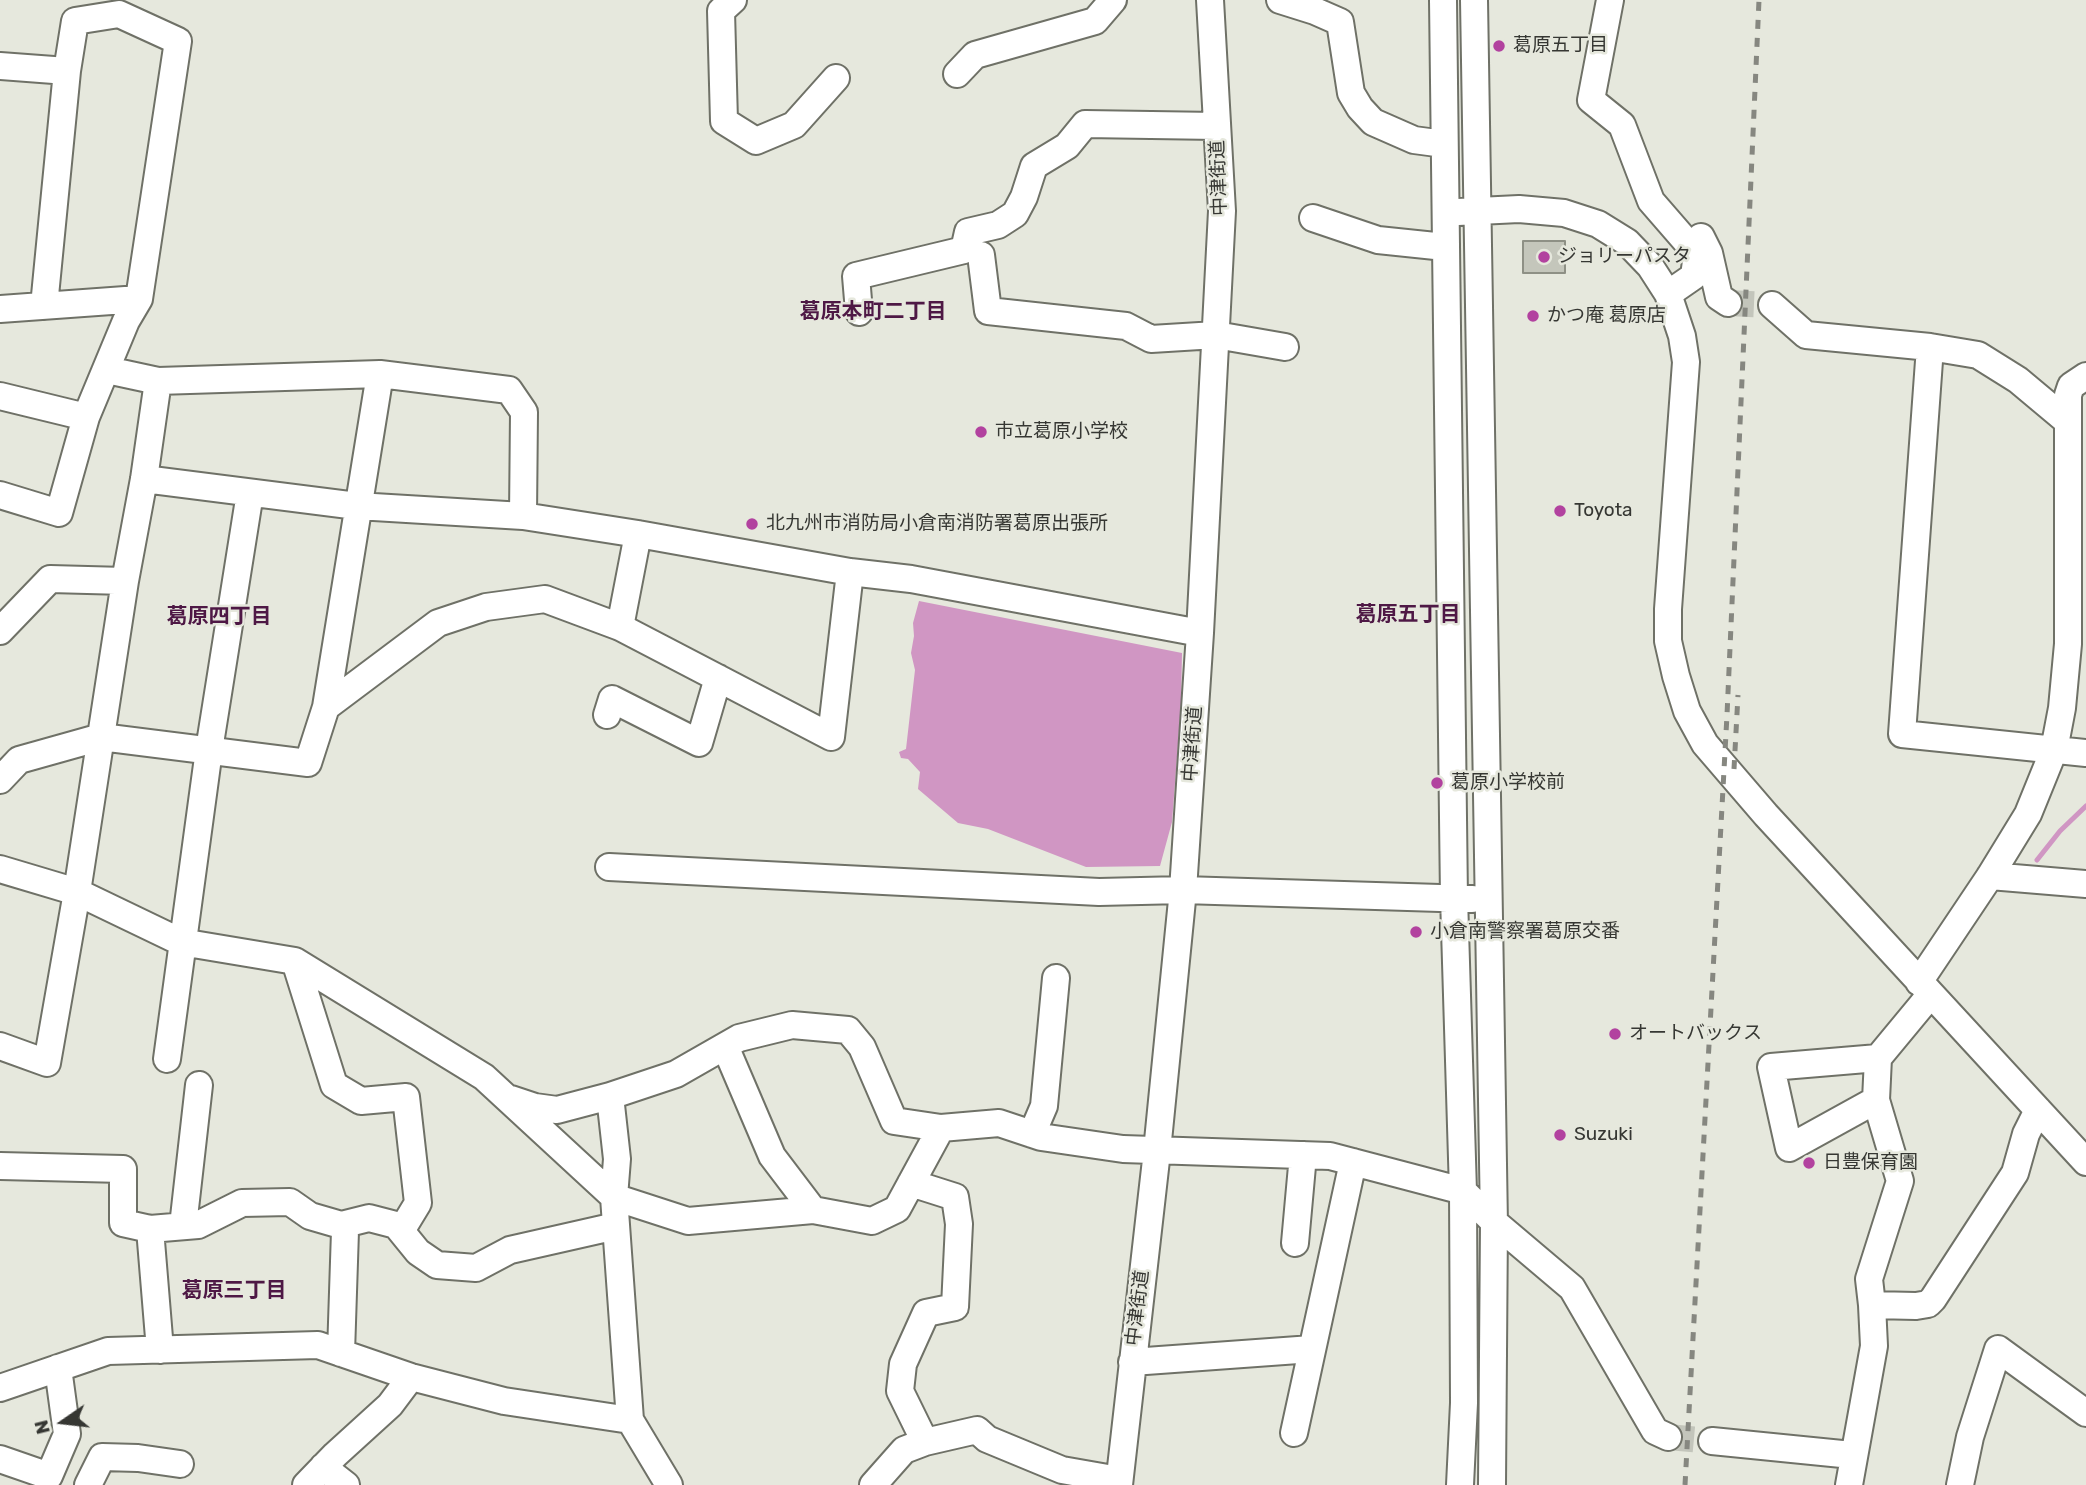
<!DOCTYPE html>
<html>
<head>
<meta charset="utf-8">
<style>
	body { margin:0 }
	#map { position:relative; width:2086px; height:1485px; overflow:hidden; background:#e6e8dd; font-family:Rubik,sans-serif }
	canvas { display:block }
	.north { position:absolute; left:28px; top:1387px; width:70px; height:70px; -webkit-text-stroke:5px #e6e8dd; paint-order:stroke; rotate:256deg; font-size:19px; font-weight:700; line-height:28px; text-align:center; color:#363733 }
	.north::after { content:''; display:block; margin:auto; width:24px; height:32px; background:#363733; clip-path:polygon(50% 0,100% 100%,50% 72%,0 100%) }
</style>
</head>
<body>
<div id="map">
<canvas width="2086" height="1485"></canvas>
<div class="north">N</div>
</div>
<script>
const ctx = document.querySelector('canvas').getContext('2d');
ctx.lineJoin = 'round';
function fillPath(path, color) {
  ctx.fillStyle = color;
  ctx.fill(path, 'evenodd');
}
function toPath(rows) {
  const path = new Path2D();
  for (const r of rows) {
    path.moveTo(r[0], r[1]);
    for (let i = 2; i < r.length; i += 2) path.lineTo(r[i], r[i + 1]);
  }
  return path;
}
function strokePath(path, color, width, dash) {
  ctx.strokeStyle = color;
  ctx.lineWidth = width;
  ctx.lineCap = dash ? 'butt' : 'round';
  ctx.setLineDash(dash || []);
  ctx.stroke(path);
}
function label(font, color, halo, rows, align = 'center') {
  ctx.font = font + ' Rubik,"Noto Sans JP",sans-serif';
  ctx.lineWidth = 5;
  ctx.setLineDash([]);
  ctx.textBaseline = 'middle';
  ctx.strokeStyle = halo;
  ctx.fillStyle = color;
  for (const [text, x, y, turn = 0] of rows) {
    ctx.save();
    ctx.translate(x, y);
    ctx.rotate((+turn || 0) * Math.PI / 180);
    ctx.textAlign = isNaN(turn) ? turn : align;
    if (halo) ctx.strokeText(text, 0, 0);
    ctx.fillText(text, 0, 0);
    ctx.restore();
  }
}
const water = toPath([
	[919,601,1182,653,1181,704,1172,822,1160,866,1086,867,988,829,958,823,918,789,920,772,908,759,901,758,899,752,906,749,915,670,911,653,914,636,913,623]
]);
const stream = toPath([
	[2037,860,2060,831,2086,806]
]);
const building = toPath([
	[1523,241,1565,241,1565,273,1523,273,1523,241]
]);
const minorTunnel = toPath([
	[1728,303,1772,305],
	[1668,1437,1712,1441]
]);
const minor = toPath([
	[733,0,721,11,724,121,756,141,794,125,836,78],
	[1280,0,1315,11,1340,22,1351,93,1360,108,1373,122,1414,140,1444,144],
	[1443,0,1454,897,1463,1191,1464,1403,1460,1485],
	[1474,0,1494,1222,1492,1485],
	[1610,0,1591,100,1622,125,1651,201,1697,254,1694,276,1668,294],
	[0,66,67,71,75,21,119,14,178,41,139,299,126,321,86,417,59,513,0,495],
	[957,74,975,55,1095,21,1113,0],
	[1458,212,1519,209,1564,213,1598,224,1627,242,1650,266,1668,294,1682,336,1686,362,1668,609,1668,641,1676,676,1687,711,1705,744,1766,815,2086,1162],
	[1313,218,1378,240,1445,247],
	[1701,237,1709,253,1719,297,1728,303],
	[981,255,988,311,1126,326,1151,339,1216,335,1285,347],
	[1772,305,1806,335,1930,347,1978,355,2018,380,2067,421],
	[44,306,67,71],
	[0,309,139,299],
	[859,312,856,276,964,250,968,232,998,225,1015,214,1024,197,1034,166,1067,146,1085,124,1217,126],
	[1930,347,1902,734,2086,753],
	[107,370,158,381,380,374,509,390,524,412,523,516],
	[0,396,86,417],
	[144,479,357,506,523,516,638,534,850,572,911,579,1200,633],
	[620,627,638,534],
	[0,631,50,579,125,581],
	[326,707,438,623,486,607,545,599,620,627,831,737,850,572],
	[607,715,612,699,699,743,718,678],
	[0,780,19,760,101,737,308,763,326,707,380,374],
	[609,867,1099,892,1183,890,1472,899],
	[0,869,77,892,181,942,295,961,484,1077,614,1197,688,1221,813,1210,872,1221,897,1209,941,1128,999,1123,1041,1137,1123,1149,1330,1156,1463,1191,1494,1222,1572,1288,1655,1431,1668,1437],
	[1990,876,2086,884],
	[295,961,334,1085,361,1101,406,1097,418,1203,401,1231],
	[1919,982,1990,876,2028,814,2054,750,2062,708,2068,644,2068,395,2071,386,2086,376],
	[0,1046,47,1063,77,892,125,581,144,479,158,381],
	[725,1046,739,1038,792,1025,848,1030,862,1047,894,1121,941,1128],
	[1878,1058,1931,994],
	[167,1059,209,750,250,493],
	[511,1099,535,1107,557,1110,610,1096],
	[1032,1134,1044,1106,1056,978],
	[0,1166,123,1169,123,1223,150,1229,160,1350],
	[911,1183,955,1197,959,1224,955,1307,926,1313,903,1364,900,1391,925,1442],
	[183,1226,199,1085],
	[150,1229,198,1225,242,1203,290,1202,310,1216,341,1225,369,1218,396,1225,418,1252,437,1265,476,1268,510,1250,616,1226],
	[1295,1243,1303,1155],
	[1872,1305,1869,1279,1900,1181,1876,1100,1878,1058,1771,1067,1789,1148,1876,1100],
	[341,1353,345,1231],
	[1132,1362,1312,1349],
	[0,1388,108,1351,318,1345,411,1377,504,1401,630,1420],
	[1294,1433,1353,1162],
	[1712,1441,1852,1455],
	[0,1459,49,1476,67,1434,58,1368],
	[323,1467,346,1485],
	[88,1485,102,1457,138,1458,180,1464],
	[306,1485,335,1455,390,1405,411,1377],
	[669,1485,630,1420,614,1197,617,1159,610,1096,676,1074,725,1046,772,1156,813,1210],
	[873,1485,904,1450,925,1442,977,1430,987,1439,1062,1470,1119,1480],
	[1119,1485,1157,1151,1183,890,1200,633,1222,211,1210,0],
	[1849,1485,1874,1346,1872,1305,1916,1306,1928,1304,1933,1299,2015,1173,2026,1134,2038,1110],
	[1960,1485,1970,1437,1998,1349,2086,1413]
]);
const rail = toPath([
	[1734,769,1738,695],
	[1685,1485,1727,715,1759,0]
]);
const markers = [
	[1499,46,7,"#b2429f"],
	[1544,257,7,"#b2429f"],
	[1533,316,7,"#b2429f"],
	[981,432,7,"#b2429f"],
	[1560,511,7,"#b2429f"],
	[752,524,7,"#b2429f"],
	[1437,783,7,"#b2429f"],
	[1416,932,7,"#b2429f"],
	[1615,1034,7,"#b2429f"],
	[1560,1135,7,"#b2429f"],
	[1809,1163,7,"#b2429f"]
];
const poiNames = [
	["葛原五丁目",1513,46],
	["ジョリーパスタ",1558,257],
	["かつ庵 葛原店",1547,316],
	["市立葛原小学校",995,432],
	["Toyota",1574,511],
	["北九州市消防局小倉南消防署葛原出張所",766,524],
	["葛原小学校前",1451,783],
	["小倉南警察署葛原交番",1430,932],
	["オートバックス",1629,1034],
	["Suzuki",1574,1135],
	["日豊保育園",1823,1163]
];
const streetNames = [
	["中津街道",1219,178,-92],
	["中津街道",1193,744,-86],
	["中津街道",1138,1308,-83]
];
const neighbourhoodNames = [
	["葛原本町二丁目",873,312],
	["葛原五丁目",1408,615],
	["葛原四丁目",219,617],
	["葛原三丁目",234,1291]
];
fillPath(water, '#d096c3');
strokePath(stream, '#d096c3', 5);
fillPath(building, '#c4c6bb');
strokePath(building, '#8e9085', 2);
strokePath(minorTunnel, '#c3c5bb', 26, [26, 13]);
strokePath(minor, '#6f7167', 30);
strokePath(minor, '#fff', 26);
strokePath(rail, '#868780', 5, [9, 9]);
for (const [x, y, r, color] of markers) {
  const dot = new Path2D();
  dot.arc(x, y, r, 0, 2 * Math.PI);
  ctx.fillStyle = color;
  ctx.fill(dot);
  strokePath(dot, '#e6e8dd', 2.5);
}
label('19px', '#363733', '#e6e8dd', poiNames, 'left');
label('19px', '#363733', '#e6e8dd', streetNames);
label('bold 21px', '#4e1845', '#e6e8dd', neighbourhoodNames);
</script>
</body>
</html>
